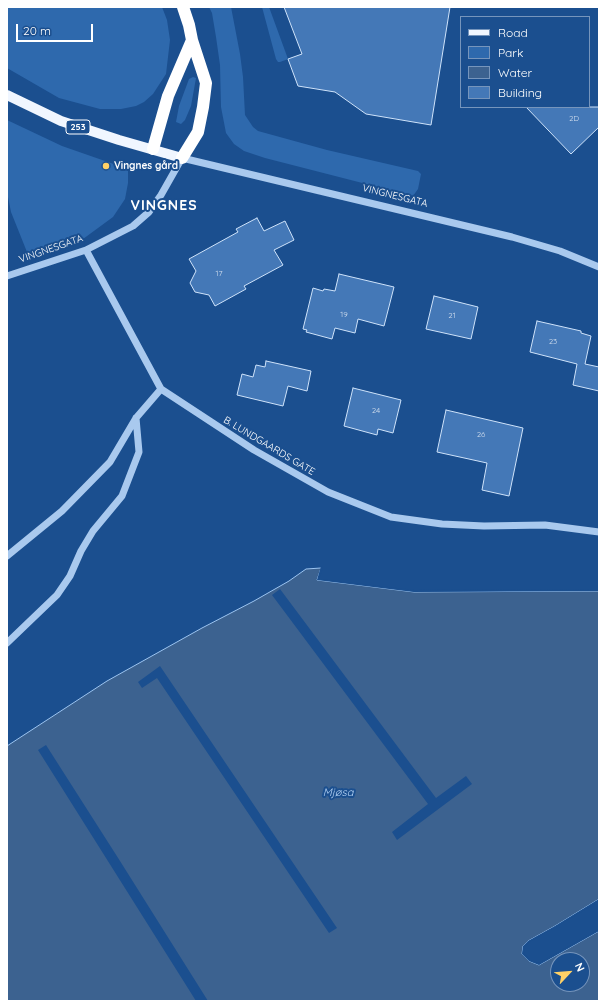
<!DOCTYPE html>
<html>
<head>
<meta charset="utf-8">
<style>
	body { margin:0 }
	#map { position:relative; width:606px; height:1008px; overflow:hidden; background:#1b4f8f; font-family:Quicksand,sans-serif }
	canvas { display:block }
	.frame { position:absolute; inset:0; border:8px solid #fff; pointer-events:none }
	.legend { position:absolute; left:460px; top:16px; width:130px; height:92px; box-sizing:border-box; background:#1b4f8f; border:1px solid #7695bc; margin:0; padding:5px 7px; list-style:none; font-size:12px; color:#fff }
	.legend li { display:flex; align-items:center; gap:8px; height:20px }
	.legend b { width:20px; border:1px solid #7695bc }
	.north { position:absolute; left:550px; top:952px; width:40px; height:40px; box-sizing:border-box; background:#1b4f8f; border:1px solid #7695bc; border-radius:50%; rotate:64deg; font-size:11px; font-weight:700; line-height:16px; text-align:center; color:#fff }
	.north::after { content:''; display:block; margin:auto; width:14px; height:18px; background:#ffd166; clip-path:polygon(50% 0,100% 100%,50% 72%,0 100%) }
	.scale { position:absolute; left:16px; top:24px; width:77px; height:18px; box-sizing:border-box; border:2px solid #fff; border-top:0; padding-left:5px; font-size:12px; line-height:14px; white-space:nowrap; color:#fff; -webkit-text-stroke:3px #1b4f8f; paint-order:stroke }
</style>
</head>
<body>
<div id="map">
<canvas width="606" height="1008"></canvas>
<div class="frame"></div>
<ul class="legend">
<li><b style="height:5px;background:#f0f6ff"></b>Road</li>
<li><b style="height:11px;background:#2e69ad"></b>Park</li>
<li><b style="height:11px;background:#3c6290"></b>Water</li>
<li><b style="height:11px;background:#4478b7"></b>Building</li>
</ul>
<div class="north">N</div>
<div class="scale">20 m</div>
</div>
<script>
const ctx = document.querySelector('canvas').getContext('2d');
ctx.lineJoin = 'round';
function fillPath(path, color) {
  ctx.fillStyle = color;
  ctx.fill(path, 'evenodd');
}
function toPath(rows) {
  const path = new Path2D();
  for (const r of rows) {
    path.moveTo(r[0], r[1]);
    for (let i = 2; i < r.length; i += 2) path.lineTo(r[i], r[i + 1]);
  }
  return path;
}
function strokePath(path, color, width, dash) {
  ctx.strokeStyle = color;
  ctx.lineWidth = width;
  ctx.lineCap = dash ? 'butt' : 'round';
  ctx.setLineDash(dash || []);
  ctx.stroke(path);
}
function label(font, color, halo, rows, align = 'center') {
  ctx.font = font + ' Quicksand,sans-serif';
  ctx.lineWidth = 4;
  ctx.setLineDash([]);
  ctx.textBaseline = 'middle';
  ctx.strokeStyle = halo;
  ctx.fillStyle = color;
  for (const [text, x, y, turn = 0] of rows) {
    ctx.save();
    ctx.translate(x, y);
    ctx.rotate((+turn || 0) * Math.PI / 180);
    ctx.textAlign = isNaN(turn) ? turn : align;
    if (halo) ctx.strokeText(text, 0, 0);
    ctx.fillText(text, 0, 0);
    ctx.restore();
  }
}
const green = toPath([
	[7,7,162,7,167,20,170,40,166,74,153,94,144,102,136,106,121,109,100,109,59,98,7,68],
	[209,7,231,7,240,54,243,77,245,115,253,127,258,131,327,150,418,171,421,174,418,189,413,196,265,158,244,151,234,144,226,133,221,107,220,65,216,37,212,13],
	[262,7,269,7,288,59,280,62,278,62,276,59],
	[193,77,196,78,191,106,185,120,181,124,176,122,179,106,189,79],
	[7,120,62,146,128,169,128,183,125,199,113,217,83,239,29,257,11,212,7,192]
]);
const water = toPath([
	[321,568,317,580,414,592,599,591,599,899,555,926,528,941,523,946,522,954,529,961,539,965,599,931,599,1001,7,1001,7,746,107,681,202,628,254,601,289,581,306,569,321,568],
	[558,960,582,960,582,984,558,984,558,960]
]);
const pier = toPath([
	[321,566,323,568,319,579,414,590,599,589,599,591,414,592,317,580],
	[280,589,436,798,466,776,472,784,397,840,392,832,428,804,272,595],
	[160,666,337,928,329,933,157,678,142,688,138,682],
	[46,745,120,861,208,1001,196,1001,191,993,38,750],
	[599,899,599,901,590,907,529,942,525,947,524,953,530,960,539,963,599,929,599,931,539,965,529,961,522,954,523,946,528,941,555,926]
]);
const building = toPath([
	[284,7,450,7,431,125,366,114,335,92,298,86,288,59,302,54,284,7],
	[526,107,599,107,599,127,571,154,526,107],
	[257,218,264,231,285,221,294,240,274,250,283,265,244,286,246,289,215,306,209,295,195,292,190,283,196,271,189,259,238,232,236,229,257,218],
	[339,274,394,287,384,326,358,319,355,333,335,328,332,339,306,332,307,330,303,329,313,288,323,291,324,289,335,291,339,274],
	[434,296,478,307,471,339,426,329,434,296],
	[537,321,581,331,581,333,591,336,585,364,599,367,599,391,573,385,577,364,530,352,537,321],
	[266,361,311,371,307,391,288,386,283,406,237,395,242,374,253,377,256,365,265,367,266,361],
	[353,388,401,400,393,433,378,429,377,435,344,426,353,388],
	[446,410,523,428,509,496,482,490,487,463,437,452,446,410]
]);
const minor = toPath([
	[86,250,161,389],
	[7,276,86,250,133,226,149,212,161,195,182,158,512,237,560,251,599,267],
	[7,556,62,511,110,462,136,418,161,389,254,450,328,492,391,517,442,524,484,526,545,525,599,532],
	[7,643,57,595,70,576,81,551,93,531,122,496,139,452,136,418]
]);
const major = toPath([
	[7,95,61,121,119,140,182,158]
]);
const highway = toPath([
	[153,149,168,96,192,40],
	[182,158,198,132,203,107,206,83,192,40,189,25,183,7]
]);
const markers = [
	[106,166,4,"#ffd166"]
];
const numberNames = [
	["2D",574,119],
	["17",219,274],
	["19",344,315],
	["21",452,316],
	["23",553,342],
	["24",376,411],
	["26",481,435]
];
const shields = [
	[78,127,24]
];
const shieldNames = [
	["253",78,127]
];
const poiNames = [
	["Vingnes gård",114,166]
];
const streetNames = [
	["VINGNESGATA",395,196,14],
	["VINGNESGATA",51,249,-19],
	["B. LUNDGAARDS GATE",269,446,31]
];
const waterNames = [
	["Mjøsa",338,793]
];
const districtNames = [
	["VINGNES",164,206]
];
fillPath(green, '#2e69ad');
fillPath(water, '#3c6290');
strokePath(water, '#9cc4f0', 1);
fillPath(pier, '#1b4f8f');
fillPath(building, '#4478b7');
strokePath(building, '#cfe3fa', 1);
strokePath(minor, '#a9c9ee', 7);
strokePath(major, '#f0f6ff', 10);
strokePath(highway, '#fff', 12);
for (const [x, y, r, color] of markers) {
  const dot = new Path2D();
  dot.arc(x, y, r, 0, 2 * Math.PI);
  ctx.fillStyle = color;
  ctx.fill(dot);
  strokePath(dot, '#1b4f8f', 1.5);
}
label('8px', '#d0dded', null, numberNames);
for (const [x, y, w] of shields) {
  const box = new Path2D();
  box.roundRect(x - w / 2, y - 7, w, 14, 3);
  ctx.fillStyle = '#1b4f8f';
  ctx.fill(box);
  strokePath(box, '#fff', 1);
}
label('bold 9px', '#fff', null, shieldNames);
label('bold 10px', '#fff', '#1b4f8f', poiNames, 'left');
label('10px', '#fff', '#1b4f8f', streetNames);
label('italic 11px', '#b5d3f5', '#1b4f8f', waterNames);
ctx.letterSpacing = '1px';
label('bold 14px', '#fff', '#1b4f8f', districtNames);
ctx.letterSpacing = '0px';
</script>
</body>
</html>
